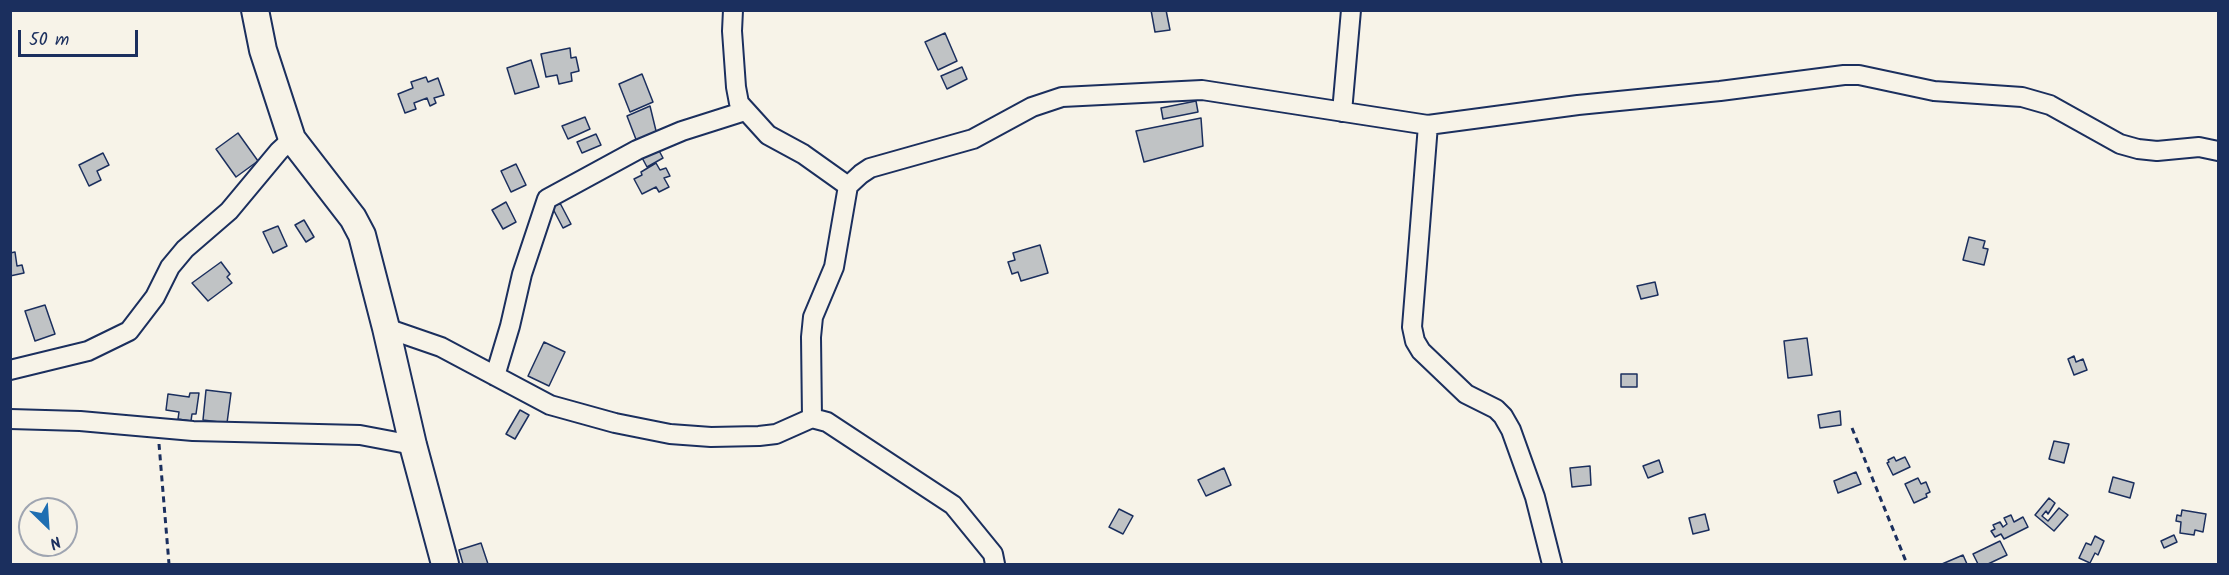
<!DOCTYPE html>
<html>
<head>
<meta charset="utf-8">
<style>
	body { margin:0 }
	#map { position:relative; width:2229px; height:575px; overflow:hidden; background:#f7f3e8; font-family:Kalam,sans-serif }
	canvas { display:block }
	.frame { position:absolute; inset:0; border:12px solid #1b2f5e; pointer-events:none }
	.north { position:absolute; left:18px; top:497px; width:60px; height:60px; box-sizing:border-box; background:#f7f3e8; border:2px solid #9fa5b1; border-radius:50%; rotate:155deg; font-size:16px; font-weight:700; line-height:24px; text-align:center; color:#1b2f5e }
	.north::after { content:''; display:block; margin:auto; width:21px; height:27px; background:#1f6fb2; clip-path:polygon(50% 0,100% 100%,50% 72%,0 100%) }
	.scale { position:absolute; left:18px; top:30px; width:120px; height:27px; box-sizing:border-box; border:3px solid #1b2f5e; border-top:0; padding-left:8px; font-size:18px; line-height:21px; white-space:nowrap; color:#1b2f5e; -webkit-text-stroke:4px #f7f3e8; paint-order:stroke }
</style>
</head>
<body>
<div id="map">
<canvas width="2229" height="575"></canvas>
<div class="frame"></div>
<div class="north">N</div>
<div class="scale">50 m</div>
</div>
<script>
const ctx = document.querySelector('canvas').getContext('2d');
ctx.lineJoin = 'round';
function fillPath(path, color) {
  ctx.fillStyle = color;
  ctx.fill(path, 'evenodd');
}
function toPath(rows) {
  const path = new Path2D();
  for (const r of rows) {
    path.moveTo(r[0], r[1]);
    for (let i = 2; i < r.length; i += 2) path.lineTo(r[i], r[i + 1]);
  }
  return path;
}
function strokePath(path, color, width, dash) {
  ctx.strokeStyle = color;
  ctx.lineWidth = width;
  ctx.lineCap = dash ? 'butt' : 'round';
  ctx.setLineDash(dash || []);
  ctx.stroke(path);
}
const building = toPath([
	[1151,10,1166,10,1170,30,1155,32,1151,10],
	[945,33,957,61,938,70,925,42,945,33],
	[570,48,571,58,576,57,579,71,571,73,572,81,559,84,557,75,546,77,541,54,570,48],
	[531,60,539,87,515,94,507,68,531,60],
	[962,67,967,79,947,89,941,76,962,67],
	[642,74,653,102,630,112,619,84,642,74],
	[426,77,428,82,438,78,444,95,434,98,436,103,430,106,427,98,414,103,416,109,405,113,398,94,413,88,411,82,426,77],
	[1196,101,1198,112,1163,119,1161,108,1196,101],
	[650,106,657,135,637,142,627,116,650,106],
	[585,117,590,129,568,139,562,126,585,117],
	[1201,118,1203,146,1144,162,1136,131,1201,118],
	[238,133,258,161,236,177,216,149,238,133],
	[596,134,601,145,582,153,577,142,596,134],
	[656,145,663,158,647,167,640,154,656,145],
	[103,153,109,165,97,171,101,180,89,186,79,165,103,153],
	[656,163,660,170,666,168,670,176,664,178,669,187,659,192,656,187,642,194,634,179,642,175,641,172,656,163],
	[516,164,526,185,511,192,501,171,516,164],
	[506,202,516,222,503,229,492,210,506,202],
	[560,203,571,224,563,228,552,207,560,203],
	[304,220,314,237,306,242,295,225,304,220],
	[278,226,287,246,273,253,263,232,278,226],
	[1969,237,1985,241,1983,248,1988,249,1984,265,1963,260,1969,237],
	[1040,245,1048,273,1021,281,1018,272,1012,274,1008,262,1015,260,1013,253,1040,245],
	[15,252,17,266,22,265,24,273,10,276,10,253,15,252],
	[221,262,230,274,227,277,232,283,208,301,192,283,221,262],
	[1655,282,1658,295,1641,299,1637,286,1655,282],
	[45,305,55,334,35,341,25,311,45,305],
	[1807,338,1812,375,1788,378,1784,341,1807,338],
	[544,342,565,352,549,386,528,376,544,342],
	[2074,356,2076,362,2083,359,2087,370,2074,375,2068,359,2074,356],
	[1621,374,1637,374,1637,387,1621,387,1621,374],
	[206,390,231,393,227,423,203,420,206,390],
	[190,393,199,393,196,414,192,414,191,421,178,419,179,412,166,410,168,394,189,397,190,393],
	[520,410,529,415,515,439,506,434,520,410],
	[1840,411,1841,425,1820,428,1818,415,1840,411],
	[2054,441,2069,444,2064,463,2049,459,2054,441],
	[1894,457,1896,461,1905,457,1910,467,1893,475,1887,463,1889,462,1888,460,1894,457],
	[1659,460,1663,472,1648,478,1643,466,1659,460],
	[1590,466,1591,485,1572,487,1570,468,1590,466],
	[1224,468,1231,485,1206,496,1198,480,1224,468],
	[1856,472,1861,484,1838,493,1834,481,1856,472],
	[2113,477,2134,483,2130,498,2109,492,2113,477],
	[1918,478,1921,484,1926,482,1930,492,1926,494,1927,497,1914,503,1905,484,1918,478],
	[2049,498,2055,503,2048,514,2046,511,2042,516,2048,521,2059,508,2068,515,2054,531,2035,515,2049,498],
	[1119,509,1133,516,1123,534,1109,527,1119,509],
	[2182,510,2206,514,2203,532,2195,530,2194,535,2180,533,2181,522,2176,521,2177,515,2181,516,2182,510],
	[1705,514,1709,530,1693,534,1689,518,1705,514],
	[2011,515,2014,522,2023,517,2028,527,2004,539,2001,534,1995,537,1991,531,1995,529,1993,525,2000,522,2003,527,2007,524,2004,518,2011,515],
	[2174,535,2177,542,2164,548,2161,541,2174,535],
	[2095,536,2104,541,2098,555,2095,553,2090,563,2079,558,2086,543,2091,545,2095,536],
	[2000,541,2007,555,1988,564,1978,564,1973,554,2000,541],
	[481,543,488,564,463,564,459,550,481,543],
	[1963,555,1967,564,1942,564,1963,555]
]);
const path = toPath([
	[1852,428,1907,564],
	[159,444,169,564]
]);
const street = toPath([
	[733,10,732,31,736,87,739,103,768,135,803,154,848,186],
	[1342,112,1351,10],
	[1428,125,1412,327,1415,341,1421,351,1466,394,1496,409,1503,416,1511,430,1535,497,1552,564],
	[386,328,441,347,550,405,615,423,670,434,711,437,759,436,776,434,812,418,827,422,953,505,993,554,995,564],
	[10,370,88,351,129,331,155,297,170,267,185,249,229,211,279,151,292,139],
	[495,376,510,326,522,274,547,199,637,150,682,131,745,111],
	[812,418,811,337,813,317,834,267,848,186,861,174,870,168,973,139,1032,107,1062,97,1202,90,1428,125,1578,105,1720,91,1844,75,1859,75,1934,91,2022,97,2050,105,2120,144,2138,149,2157,151,2199,147,2218,151],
	[10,419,80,421,193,431,360,435,413,445]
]);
const secondary = toPath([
	[255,10,263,50,292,139,353,218,362,235,386,328,413,445,445,564]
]);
fillPath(building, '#c0c3c5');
strokePath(building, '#1b2f5e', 1.5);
strokePath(street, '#1b2f5e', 22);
strokePath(secondary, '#1b2f5e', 30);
strokePath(path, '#1b2f5e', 3, [6, 4.5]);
strokePath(street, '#f7f3e8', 18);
strokePath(secondary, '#f7f3e8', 26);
</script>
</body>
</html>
